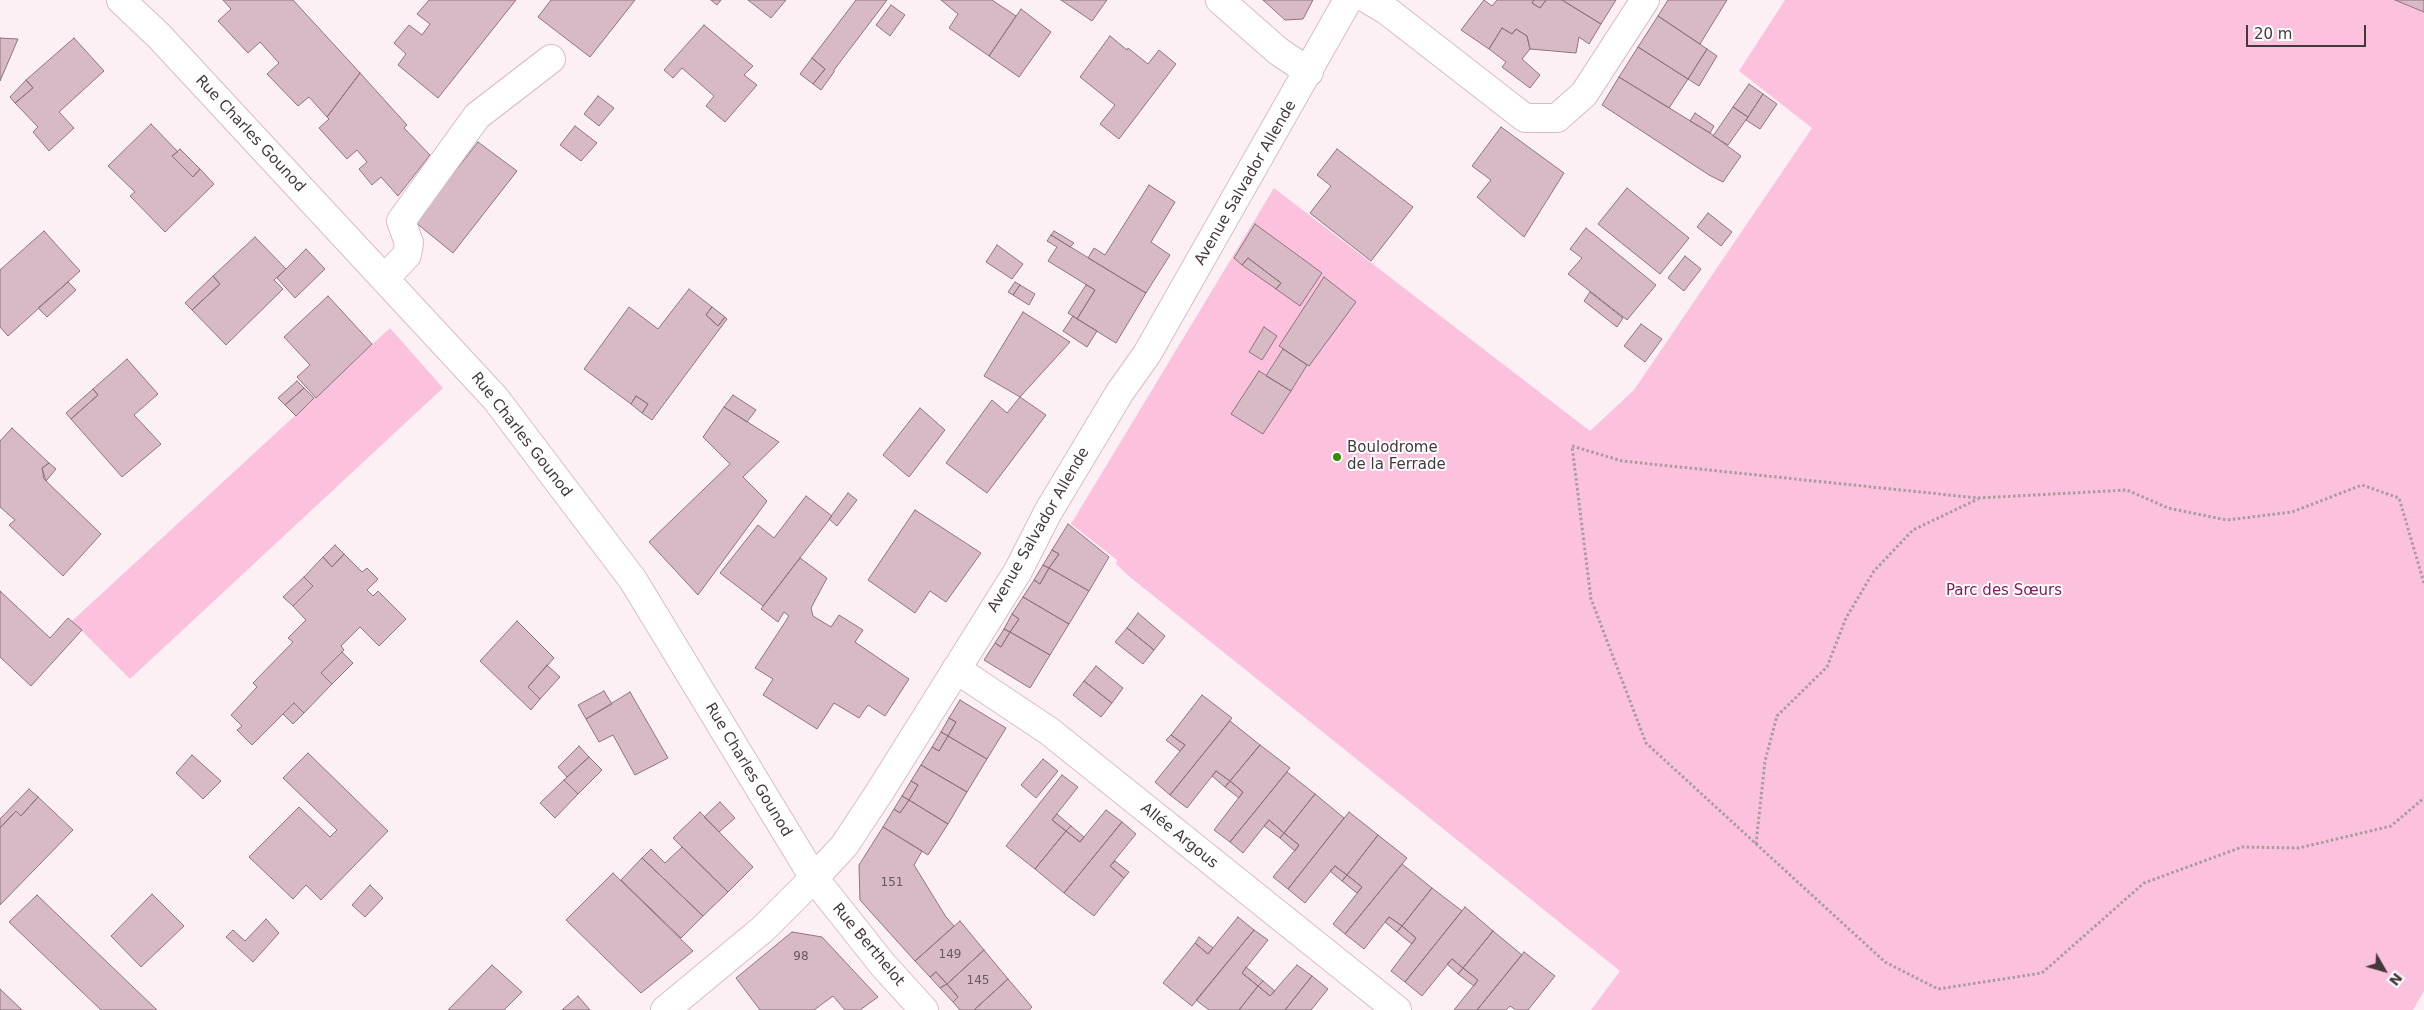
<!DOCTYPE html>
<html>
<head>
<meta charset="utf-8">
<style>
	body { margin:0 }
	#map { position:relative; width:2424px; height:1010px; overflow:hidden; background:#fdf0f5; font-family:"DejaVu Sans",sans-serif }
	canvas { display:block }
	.north { position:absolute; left:2359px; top:945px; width:50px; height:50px; -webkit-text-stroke:4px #fff; paint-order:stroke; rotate:128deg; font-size:14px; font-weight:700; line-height:20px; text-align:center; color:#44383d }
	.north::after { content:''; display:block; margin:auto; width:18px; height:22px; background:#44383d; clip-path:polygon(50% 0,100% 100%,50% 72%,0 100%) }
	.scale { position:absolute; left:2246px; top:25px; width:120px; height:22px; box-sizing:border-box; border:2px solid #44383d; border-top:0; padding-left:6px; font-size:15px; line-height:18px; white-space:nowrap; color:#44383d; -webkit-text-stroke:4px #fff; paint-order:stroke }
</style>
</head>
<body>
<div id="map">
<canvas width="2424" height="1010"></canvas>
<div class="north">N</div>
<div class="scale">20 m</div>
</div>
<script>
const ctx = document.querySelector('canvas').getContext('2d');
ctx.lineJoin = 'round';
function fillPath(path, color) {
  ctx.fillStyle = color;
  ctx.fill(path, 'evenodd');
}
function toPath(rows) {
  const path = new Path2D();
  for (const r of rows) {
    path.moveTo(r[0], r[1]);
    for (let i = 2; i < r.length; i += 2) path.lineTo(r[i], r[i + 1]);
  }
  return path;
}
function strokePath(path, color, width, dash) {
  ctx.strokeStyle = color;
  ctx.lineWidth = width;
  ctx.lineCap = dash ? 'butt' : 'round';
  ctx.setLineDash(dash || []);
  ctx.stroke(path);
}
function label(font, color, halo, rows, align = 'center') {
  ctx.font = font + ' "DejaVu Sans",sans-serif';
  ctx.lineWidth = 4;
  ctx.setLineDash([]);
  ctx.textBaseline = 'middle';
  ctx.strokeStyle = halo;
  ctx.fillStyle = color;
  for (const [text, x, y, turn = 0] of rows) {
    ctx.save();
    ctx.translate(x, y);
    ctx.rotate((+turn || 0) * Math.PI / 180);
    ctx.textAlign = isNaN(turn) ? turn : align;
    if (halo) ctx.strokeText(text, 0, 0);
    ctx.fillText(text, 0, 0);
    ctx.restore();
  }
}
const green = toPath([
	[1785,0,2424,0,2424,991,2413,1010,1591,1010,1620,971,1130,577,1116,564,1117,560,1071,524,1274,188,1590,431,1634,390,1812,128,1739,71],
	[390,328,443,388,130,679,72,621]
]);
const building = toPath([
	[223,0,293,0,360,73,327,117,309,97,298,106,267,74,279,63,260,42,248,53,218,21,231,9,223,0],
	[429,0,516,0,438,98,398,65,406,54,394,43,409,25,422,35,430,24,417,14,429,0],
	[551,0,635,0,590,57,538,17,551,0],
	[711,0,721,0,717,5,711,0],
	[748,0,786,0,771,18,748,0],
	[856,0,887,0,834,70,834,72,821,90,813,84,825,69,812,58,856,0],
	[941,0,992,0,1016,16,989,56,949,28,958,14,941,0],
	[1061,0,1107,0,1092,21,1061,0],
	[1263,0,1313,0,1303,19,1285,20,1263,0],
	[1484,0,1492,6,1497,0,1534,0,1532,3,1540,8,1546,0,1562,0,1601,24,1589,44,1579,37,1576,53,1530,49,1527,36,1516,29,1512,34,1502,28,1489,49,1461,30,1484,0],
	[1534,0,1546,0,1540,8,1532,3,1534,0],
	[1562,0,1616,0,1601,24,1562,0],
	[1668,0,1727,0,1700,44,1658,16,1668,0],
	[2395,0,2424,0,2424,12,2395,0],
	[891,5,905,15,890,36,876,25,891,5],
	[1021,9,1051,32,1019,77,989,56,1021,9],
	[1658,16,1707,49,1688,79,1638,47,1658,16],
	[704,25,753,66,744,75,757,85,725,122,706,106,714,96,682,68,673,78,664,70,704,25],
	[1502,28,1512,34,1516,29,1527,36,1530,49,1522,59,1540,75,1530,88,1502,67,1506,62,1489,49,1502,28],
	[1110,36,1127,50,1128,48,1148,64,1159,50,1176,64,1119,139,1100,124,1115,105,1080,77,1110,36],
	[0,38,18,39,0,81,0,38],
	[74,38,104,71,59,112,74,128,49,151,33,132,38,127,15,103,33,88,26,80,74,38],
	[1638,47,1688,79,1669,108,1619,77,1638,47],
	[1707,49,1717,56,1699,86,1688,79,1707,49],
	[812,58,825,69,813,84,800,74,812,58],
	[360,73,407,125,404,128,430,155,398,196,381,177,372,185,359,169,367,162,357,150,347,159,319,128,329,119,327,117,360,73],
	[1619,77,1710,133,1741,156,1723,182,1709,175,1602,105,1619,77],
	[26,80,33,88,15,103,10,97,26,80],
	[1749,84,1763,94,1748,117,1733,107,1749,84],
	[1763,94,1777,104,1760,129,1746,120,1763,94],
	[598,96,614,108,599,126,584,114,598,96],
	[1733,107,1748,117,1728,145,1713,136,1733,107],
	[1695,113,1714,126,1710,133,1690,121,1695,113],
	[151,124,178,152,172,156,193,177,200,169,214,184,165,232,130,196,135,192,108,166,151,124],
	[575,126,597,143,581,161,560,145,575,126],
	[1501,127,1564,173,1524,237,1477,197,1491,180,1472,166,1501,127],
	[478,142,517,171,453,253,415,222,478,142],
	[180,149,200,169,193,177,172,156,180,149],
	[1337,149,1413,207,1371,261,1310,213,1331,186,1317,175,1337,149],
	[1149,185,1175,202,1151,242,1170,255,1146,293,1088,258,1094,248,1105,255,1149,185],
	[1627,188,1689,238,1660,274,1598,224,1627,188],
	[1708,213,1732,232,1721,246,1697,227,1708,213],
	[1255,224,1322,273,1300,306,1276,289,1281,283,1248,258,1242,265,1234,258,1255,224],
	[1586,228,1656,285,1627,320,1568,274,1582,258,1570,249,1586,228],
	[44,231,80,271,8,336,0,327,0,270,44,231],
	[1054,231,1074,243,1070,247,1051,235,1054,231],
	[1051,235,1146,293,1116,343,1077,319,1095,290,1048,261,1057,247,1047,241,1051,235],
	[255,237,286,269,274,280,283,289,226,345,192,310,220,284,213,276,255,237],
	[997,245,1023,264,1012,279,986,262,997,245],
	[306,249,325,269,295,298,277,278,306,249],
	[1685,256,1701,269,1684,291,1668,278,1685,256],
	[1248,258,1281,283,1276,289,1242,265,1248,258],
	[213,276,220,284,192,310,185,303,213,276],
	[1324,277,1356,302,1309,366,1279,346,1324,277],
	[68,282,76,290,47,317,38,308,68,282],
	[1015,282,1020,285,1013,295,1008,292,1015,282],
	[1020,285,1035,294,1029,305,1013,295,1020,285],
	[1086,285,1095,290,1077,319,1068,313,1086,285],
	[689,289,712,307,706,315,718,326,725,317,727,319,652,420,642,413,648,404,636,396,631,404,584,369,629,307,658,329,689,289],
	[1590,292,1623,318,1617,327,1584,301,1590,292],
	[328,296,372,344,316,398,297,377,310,365,284,337,328,296],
	[712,307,725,317,718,326,706,315,712,307],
	[1023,312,1070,342,1020,397,984,376,1023,312],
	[1073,316,1097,331,1087,347,1063,331,1073,316],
	[1641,324,1662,339,1645,362,1624,346,1641,324],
	[1264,327,1277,336,1262,360,1249,352,1264,327],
	[1283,349,1307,365,1291,391,1266,376,1283,349],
	[127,359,158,394,134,415,161,444,122,477,71,419,98,395,93,389,127,359],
	[1259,371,1291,391,1263,434,1231,414,1259,371],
	[297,381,304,388,285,405,278,398,297,381],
	[304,388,314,398,296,416,285,405,304,388],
	[93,389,98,395,71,419,66,413,93,389],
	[733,395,756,410,747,422,724,407,733,395],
	[636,396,648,404,642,413,631,404,636,396],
	[1020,397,1046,415,987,493,946,463,992,400,1007,413,1020,397],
	[724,407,779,442,743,477,767,501,698,595,649,542,730,464,703,437,724,407],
	[920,408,945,430,909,477,883,455,920,408],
	[12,428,49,463,42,468,44,479,101,534,63,576,9,525,15,520,0,507,0,441,12,428],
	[49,463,56,469,46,481,42,468,49,463],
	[848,493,857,500,837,526,829,519,848,493],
	[806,496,832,516,763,606,720,573,758,525,774,538,806,496],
	[915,510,981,553,946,602,930,591,915,613,868,580,915,510],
	[1068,524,1109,557,1089,591,1049,568,1059,554,1052,550,1068,524],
	[335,545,344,554,332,567,323,557,335,545],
	[1052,550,1059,554,1049,568,1043,565,1052,550],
	[344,554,362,572,367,568,378,579,367,590,373,596,378,591,406,619,379,646,360,627,341,646,344,650,321,673,332,684,304,713,294,703,252,745,237,730,242,726,231,715,257,687,253,683,293,642,288,638,306,620,293,606,313,586,304,577,323,557,332,567,344,554],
	[800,558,827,578,811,608,813,616,831,627,839,615,863,630,855,642,909,679,885,716,868,705,859,718,834,703,817,729,763,695,773,679,755,668,789,616,784,612,778,622,761,609,800,558],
	[1043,565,1049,568,1040,584,1034,580,1043,565],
	[1049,568,1089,591,1069,624,1023,597,1034,580,1040,584,1049,568],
	[304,577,313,586,293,606,283,597,304,577],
	[0,591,50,638,68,618,82,630,31,686,0,657,0,591],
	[1023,597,1069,624,1050,655,1010,632,1019,619,1012,614,1023,597],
	[1138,613,1165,636,1154,650,1127,628,1138,613],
	[1012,614,1019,619,1010,632,1004,629,1012,614],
	[517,621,554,658,528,687,540,699,531,710,480,661,517,621],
	[1127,628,1154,650,1143,664,1115,642,1127,628],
	[1004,629,1010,632,1001,647,995,643,1004,629],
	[1010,632,1050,655,1030,688,984,660,995,643,1001,647,1010,632],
	[342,652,353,663,332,684,321,673,342,652],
	[547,665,560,677,540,699,528,687,547,665],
	[1096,666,1123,688,1112,703,1084,681,1096,666],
	[1084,681,1112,703,1101,717,1073,695,1084,681],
	[604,691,612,704,586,719,578,705,604,691],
	[630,692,668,758,635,775,613,735,599,742,586,719,630,692],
	[1202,695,1232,718,1170,795,1155,782,1185,745,1171,735,1202,695],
	[960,700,1006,728,987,759,948,736,956,722,949,718,960,700],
	[294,703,304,713,293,724,283,714,294,703],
	[949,718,956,722,948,736,941,732,949,718],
	[1230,721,1260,745,1230,781,1216,771,1187,808,1170,795,1230,721],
	[941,732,948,736,939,751,932,747,941,732],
	[1171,735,1185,745,1180,751,1166,740,1171,735],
	[948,736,987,759,967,792,921,765,932,747,939,751,948,736],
	[1260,745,1290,768,1230,842,1214,830,1243,792,1230,781,1260,745],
	[579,746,589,757,567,777,558,767,579,746],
	[308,753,388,831,321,900,306,885,293,899,249,857,299,807,330,837,337,830,283,778,308,753],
	[192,755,221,781,203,799,176,773,192,755],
	[589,757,602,770,578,794,564,780,589,757],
	[1043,759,1058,771,1036,798,1021,785,1043,759],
	[921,765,967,792,948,824,909,800,918,785,911,781,921,765],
	[1216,771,1230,781,1225,787,1212,776,1216,771],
	[1287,772,1315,794,1284,833,1269,820,1243,853,1230,842,1287,772],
	[1062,775,1078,787,1052,820,1066,831,1035,869,1006,846,1062,775],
	[564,780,578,794,555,818,540,803,564,780],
	[911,781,918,785,909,800,902,796,911,781],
	[1230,781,1243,792,1239,798,1225,787,1230,781],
	[29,789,38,797,21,816,16,811,0,828,0,819,29,789],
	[1315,794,1344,818,1288,889,1273,877,1299,845,1284,833,1315,794],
	[902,796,909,800,900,813,894,809,902,796],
	[38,797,73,830,0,905,0,828,16,811,21,816,38,797],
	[909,800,948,824,928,855,883,827,894,809,900,813,909,800],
	[720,802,735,818,719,832,704,817,720,802],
	[1106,810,1122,822,1064,893,1035,869,1066,831,1080,842,1106,810],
	[700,812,753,867,728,892,673,838,700,812],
	[1349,812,1378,835,1347,875,1335,866,1305,903,1288,889,1349,812],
	[1057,814,1071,826,1066,831,1052,820,1057,814],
	[1269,820,1284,833,1280,838,1264,826,1269,820],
	[1122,822,1136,834,1110,866,1124,878,1094,916,1064,893,1122,822],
	[1071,826,1084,837,1080,842,1066,831,1071,826],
	[883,827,922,851,914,865,946,917,954,926,915,961,860,900,859,865,883,827],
	[1284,833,1299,845,1295,851,1280,838,1284,833],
	[1378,835,1407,858,1345,934,1333,924,1362,887,1347,875,1378,835],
	[682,847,728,892,703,916,642,858,651,849,665,863,682,847],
	[642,858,703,916,681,938,621,880,642,858],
	[1115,861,1129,872,1124,878,1110,866,1115,861],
	[1402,864,1432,888,1402,926,1389,917,1364,949,1345,934,1402,864],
	[1335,866,1347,875,1342,881,1330,871,1335,866],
	[613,873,693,951,641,993,566,920,613,873],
	[1347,875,1362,887,1357,893,1342,881,1347,875],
	[370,885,383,898,365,917,352,905,370,885],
	[1432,888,1462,911,1405,982,1391,971,1416,938,1402,926,1432,888],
	[152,894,184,926,141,967,111,936,152,894],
	[37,895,157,1010,101,1010,9,922,37,895],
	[1465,907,1493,931,1463,968,1452,959,1422,996,1405,982,1465,907],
	[1238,917,1254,930,1192,1006,1163,983,1195,943,1208,954,1238,917],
	[1389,917,1402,926,1397,932,1385,922,1389,917],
	[266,919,279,933,253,962,226,937,233,930,245,941,266,919],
	[960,921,984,950,947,984,936,972,930,977,915,961,960,921],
	[1402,926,1416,938,1412,944,1397,932,1402,926],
	[1254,930,1268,940,1242,973,1258,986,1239,1010,1209,1010,1196,1000,1254,930],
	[1493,931,1522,955,1477,1010,1454,1010,1478,980,1463,968,1493,931],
	[792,932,822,937,878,997,860,1010,845,1010,833,996,814,1010,760,1010,736,978,792,932],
	[1199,937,1213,948,1208,954,1195,943,1199,937],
	[984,950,1008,979,974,1010,960,1010,953,1002,958,997,947,984,984,950],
	[1524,952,1555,976,1528,1010,1516,1010,1510,1006,1506,1010,1477,1010,1524,952],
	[1452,959,1463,968,1458,974,1447,964,1452,959],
	[492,965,522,992,504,1010,448,1010,492,965],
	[1297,965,1312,976,1285,1010,1239,1010,1258,986,1270,996,1297,965],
	[1246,967,1263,981,1258,986,1242,973,1246,967],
	[1463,968,1478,980,1474,986,1458,974,1463,968],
	[936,972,947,984,940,988,930,977,936,972],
	[1312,976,1328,989,1311,1010,1285,1010,1312,976],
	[1008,979,1032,1007,1029,1010,974,1010,1008,979],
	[1263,981,1275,991,1270,996,1258,986,1263,981],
	[947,984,958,997,953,1002,940,988,947,984],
	[0,989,22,1010,0,1010,0,989],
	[578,996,590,1010,562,1010,578,996]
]);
const path = toPath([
	[2424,583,2399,498,2362,485,2292,512,2227,520,2168,508,2127,490,1978,498,1622,461,1572,446,1591,599,1646,743,1885,962,1938,989,2042,973,2144,883,2242,847,2299,848,2391,826,2424,798],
	[1756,844,1765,761,1777,716,1827,667,1846,618,1874,571,1913,530,1978,499]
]);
const minor = toPath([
	[121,0,159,36,495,398,633,580,814,878,883,965,924,1010],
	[1220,0,1278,51,1309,72],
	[1369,0,1386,10,1525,118,1557,118,1584,94,1645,0],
	[385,278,407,255,409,243,401,221,477,116,551,59],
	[956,669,1049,731,1397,1010],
	[665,1010,763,929,814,878,844,846,879,793,1018,571,1048,512,1120,392,1147,354,1348,0]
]);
const markers = [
	[1337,457,5,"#328f02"]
];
const numberNames = [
	["151",892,883],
	["149",950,955],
	["98",801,957],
	["145",978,981]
];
const streetNames = [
	["Rue Charles Gounod",250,134,47],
	["Avenue Salvador Allende",1246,183,-60],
	["Rue Charles Gounod",521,435,52],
	["Avenue Salvador Allende",1039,530,-60],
	["Rue Charles Gounod",748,770,59],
	["Allée Argous",1179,836,39],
	["Rue Berthelot",868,945,50]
];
const poiNames = [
	["Boulodrome",1347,448],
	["de la Ferrade",1347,465]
];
const parkNames = [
	["Parc des Sœurs",2004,591]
];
fillPath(green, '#fcc2dd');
fillPath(building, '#d8bac7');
strokePath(building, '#8f7380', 1);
strokePath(minor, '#d9bbc8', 30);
strokePath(path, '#a89ca1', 3, [2.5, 2.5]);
strokePath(minor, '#fff', 28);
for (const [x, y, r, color] of markers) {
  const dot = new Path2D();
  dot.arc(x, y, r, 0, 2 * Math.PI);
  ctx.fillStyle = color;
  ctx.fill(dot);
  strokePath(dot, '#fff', 2);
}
label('12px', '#695860', null, numberNames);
label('15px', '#44383d', '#fff', streetNames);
label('15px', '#44383d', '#fff', poiNames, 'left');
label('15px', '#87195c', '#fff', parkNames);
</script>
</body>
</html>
